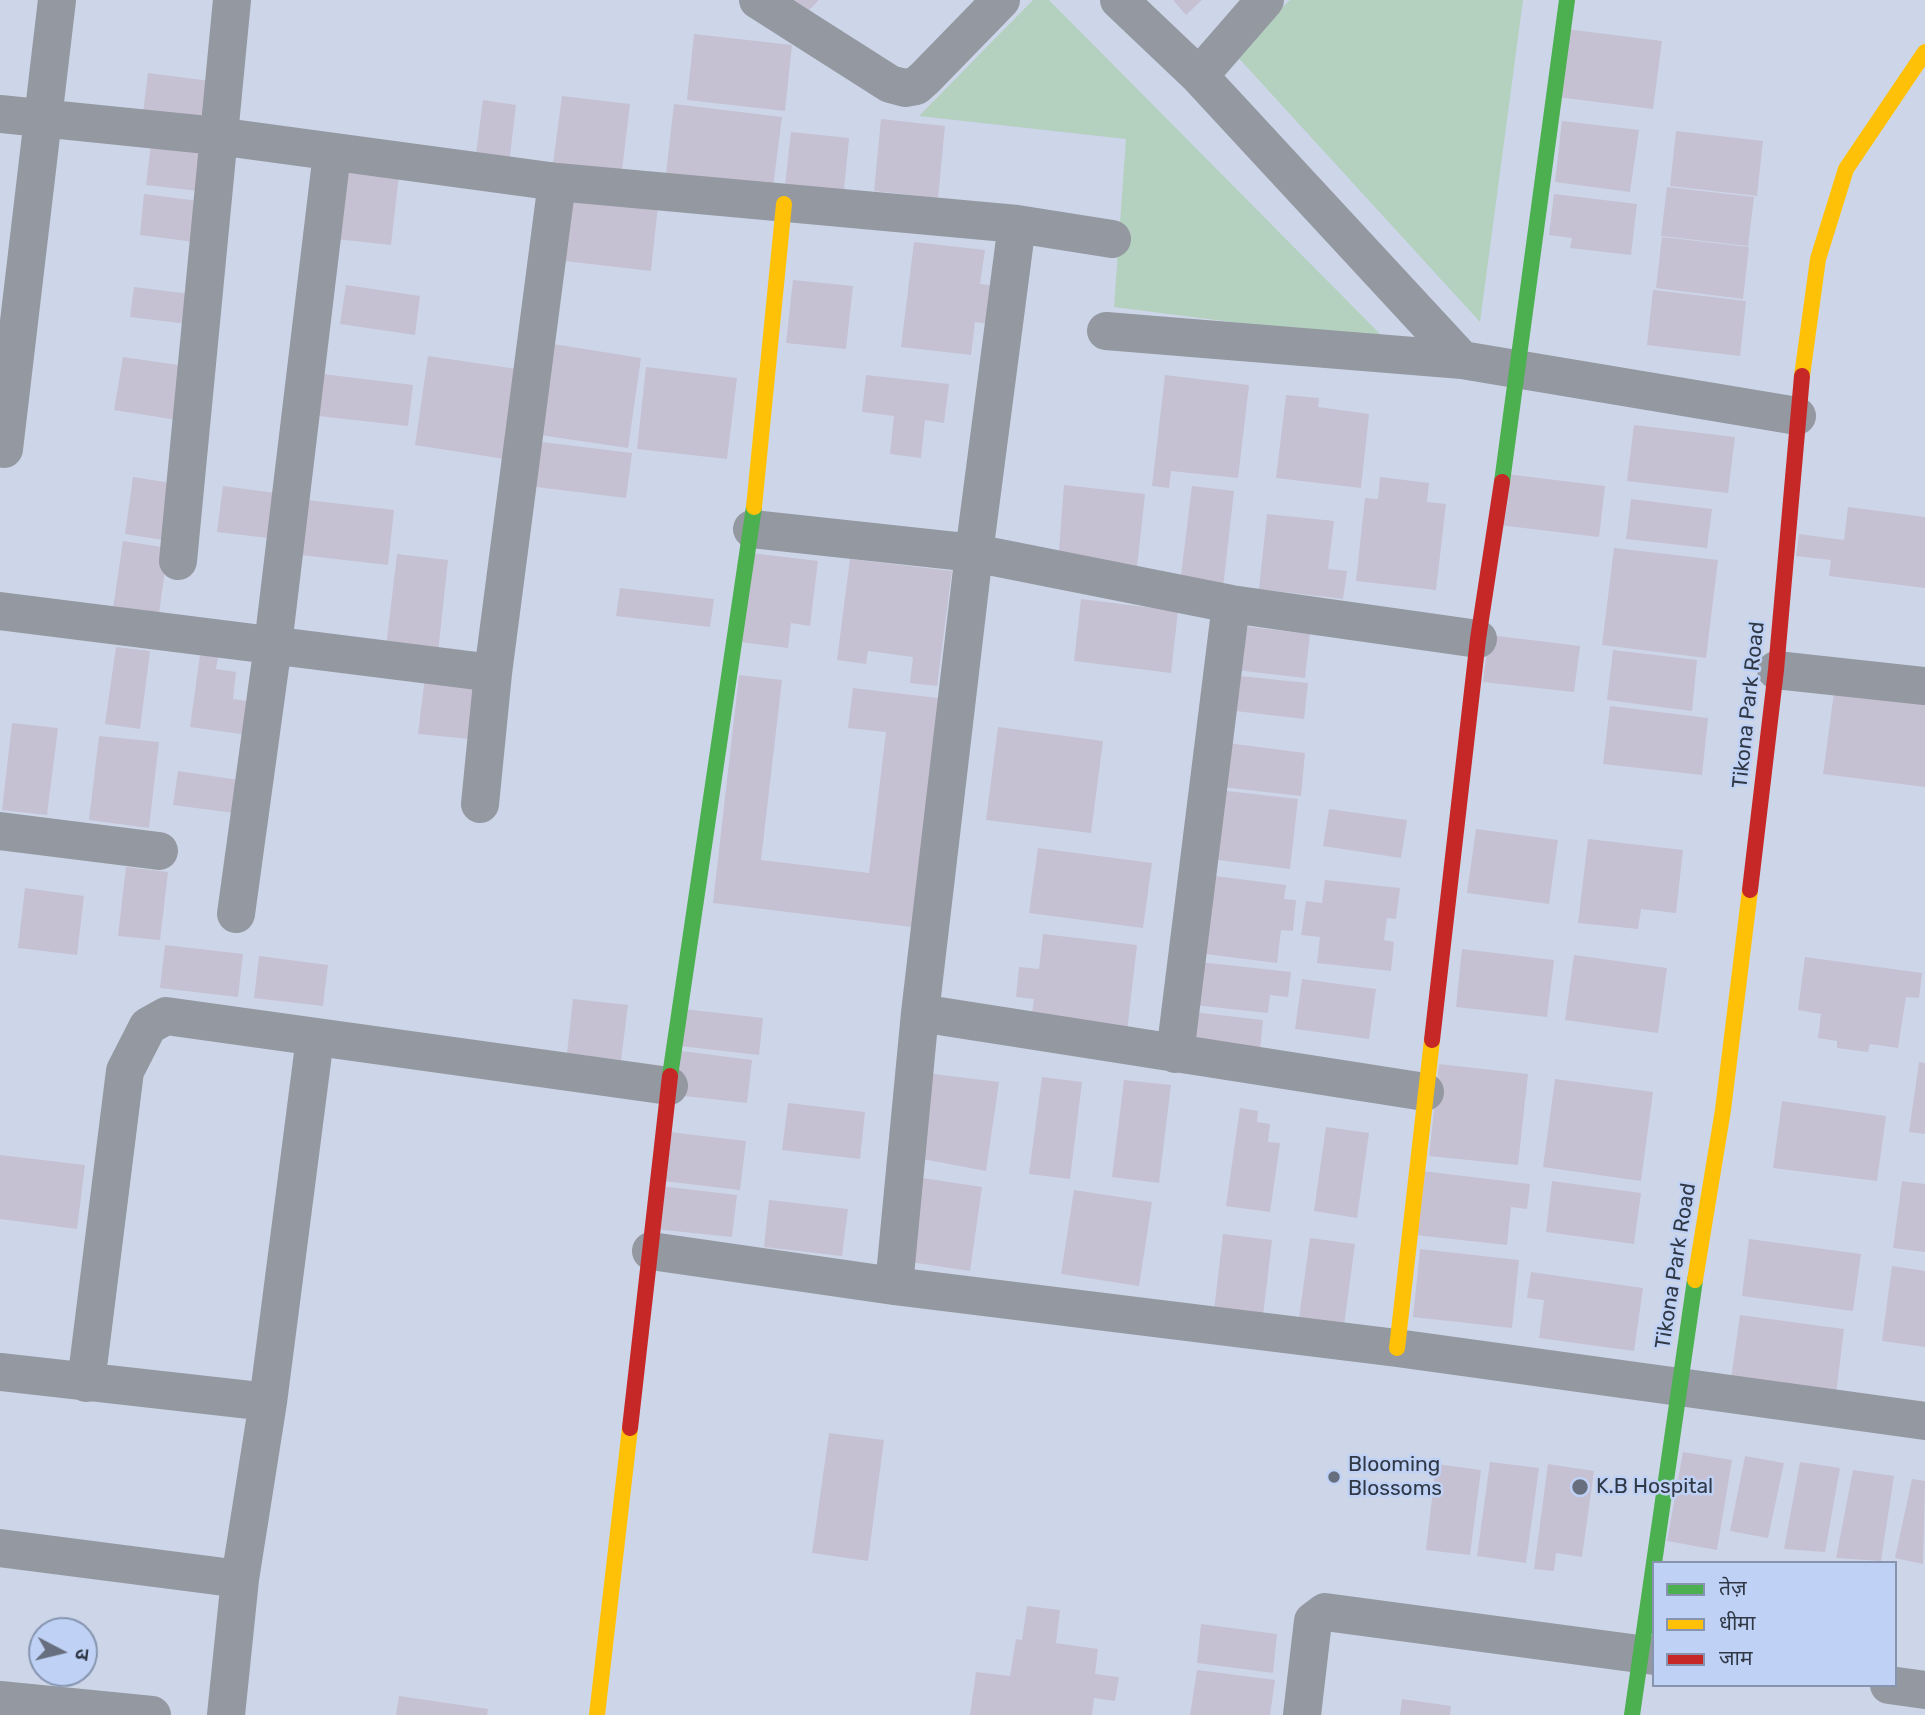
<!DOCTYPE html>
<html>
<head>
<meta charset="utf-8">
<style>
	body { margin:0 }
	#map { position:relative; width:1925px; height:1715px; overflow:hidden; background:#ccd6e8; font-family:Rubik,"Noto Sans Devanagari",sans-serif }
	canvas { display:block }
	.legend { position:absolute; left:1652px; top:1561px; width:245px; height:126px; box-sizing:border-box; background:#bfd2f5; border:2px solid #8694af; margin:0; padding:9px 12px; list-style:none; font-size:21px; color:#303846 }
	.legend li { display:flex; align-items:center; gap:14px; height:35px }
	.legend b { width:35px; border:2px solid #8694af }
	.north { position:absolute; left:28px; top:1617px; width:70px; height:70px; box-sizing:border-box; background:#bfd2f5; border:2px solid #8694af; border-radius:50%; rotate:97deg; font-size:19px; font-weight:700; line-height:28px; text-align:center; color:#303846 }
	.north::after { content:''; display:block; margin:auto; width:24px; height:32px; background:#676f7f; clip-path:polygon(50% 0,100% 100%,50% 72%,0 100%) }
</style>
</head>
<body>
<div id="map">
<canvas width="1925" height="1715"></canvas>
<ul class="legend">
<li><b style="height:9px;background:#4caf50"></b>तेज़</li>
<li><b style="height:9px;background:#ffc107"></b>धीमा</li>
<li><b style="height:9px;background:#c62828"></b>जाम</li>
</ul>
<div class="north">उ</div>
</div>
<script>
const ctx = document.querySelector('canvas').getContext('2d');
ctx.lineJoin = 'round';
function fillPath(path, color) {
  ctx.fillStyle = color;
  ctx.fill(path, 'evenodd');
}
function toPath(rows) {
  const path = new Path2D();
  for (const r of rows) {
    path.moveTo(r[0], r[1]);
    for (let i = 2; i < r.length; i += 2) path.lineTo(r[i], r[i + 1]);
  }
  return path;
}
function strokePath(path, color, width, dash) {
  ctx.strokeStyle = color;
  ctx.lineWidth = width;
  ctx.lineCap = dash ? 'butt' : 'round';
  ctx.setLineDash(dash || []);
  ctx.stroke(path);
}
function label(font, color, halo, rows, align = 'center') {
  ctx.font = font + ' Rubik,sans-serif';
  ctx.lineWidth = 5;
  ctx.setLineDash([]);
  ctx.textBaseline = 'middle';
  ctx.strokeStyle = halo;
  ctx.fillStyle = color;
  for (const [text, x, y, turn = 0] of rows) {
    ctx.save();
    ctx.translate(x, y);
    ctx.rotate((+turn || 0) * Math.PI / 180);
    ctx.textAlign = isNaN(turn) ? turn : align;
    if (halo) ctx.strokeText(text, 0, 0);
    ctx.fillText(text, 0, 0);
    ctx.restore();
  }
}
const green = toPath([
	[1033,0,1049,0,1388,342,1114,307,1126,139,919,116],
	[1290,0,1523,0,1480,322,1234,53]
]);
const building = toPath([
	[792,0,819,0,806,13],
	[1173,0,1202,0,1186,15],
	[1566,29,1662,41,1653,109,1557,97],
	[694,34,792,45,785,111,687,100],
	[148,73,210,81,205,121,143,113],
	[562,96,630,104,621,179,552,171],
	[483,100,516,105,508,173,474,169],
	[674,104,782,117,772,195,665,182],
	[881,119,945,126,938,198,874,191],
	[1562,121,1639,130,1630,192,1555,182],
	[1676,131,1763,141,1757,196,1670,186],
	[791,132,849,138,843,201,784,194],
	[152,137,214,145,208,192,146,185],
	[345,169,399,175,391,245,336,239],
	[564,186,659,197,651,271,556,260],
	[1667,187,1754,197,1748,246,1661,236],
	[144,194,207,202,202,243,140,235],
	[1554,194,1637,204,1631,255,1570,248,1572,238,1549,235],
	[1662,237,1749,247,1743,299,1656,288],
	[914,242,985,250,980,284,1000,286,996,325,975,322,971,355,901,347],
	[793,280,853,286,846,349,786,343],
	[346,285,420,296,415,335,340,324],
	[134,287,191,294,187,324,130,317],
	[1653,290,1746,301,1740,356,1647,345],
	[547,343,641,358,628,448,533,434],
	[428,356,524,370,511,460,415,445],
	[123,357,185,366,177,420,114,410],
	[646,367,737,378,727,459,637,449],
	[323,374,413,385,408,426,318,416],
	[866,375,949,384,944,423,925,420,921,458,890,454,894,416,862,412],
	[1165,375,1249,385,1238,478,1171,471,1169,488,1152,486],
	[1286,395,1319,398,1318,407,1369,414,1361,488,1276,478],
	[1634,425,1735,437,1728,493,1627,481],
	[534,441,632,453,626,498,528,486],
	[1506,474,1605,486,1599,537,1499,525],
	[133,477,178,484,170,541,125,534],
	[1380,477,1429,483,1427,502,1446,504,1436,590,1356,581,1365,498,1378,499],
	[1064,485,1145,494,1136,577,1058,563],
	[223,486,283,494,277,539,217,532],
	[1192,486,1234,491,1223,588,1180,583],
	[298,499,394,510,388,565,292,554],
	[1631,499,1712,509,1707,548,1626,539],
	[1848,507,1925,517,1925,588,1829,576,1831,560,1796,556,1799,534,1844,540],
	[1267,514,1334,521,1328,569,1347,571,1343,599,1259,589],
	[123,541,168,548,158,621,112,615],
	[1614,548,1718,560,1706,658,1602,645],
	[751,553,818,561,810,626,791,623,788,648,740,642],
	[397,554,448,560,437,662,385,656],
	[850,559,952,571,937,686,910,683,913,657,868,651,866,664,837,660],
	[620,588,714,599,710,627,616,616],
	[1081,599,1178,611,1171,673,1074,661],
	[1233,625,1310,634,1305,678,1227,669],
	[1489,635,1580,646,1574,692,1483,682],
	[116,647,150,651,140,729,105,724],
	[1613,650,1697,660,1692,711,1607,700],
	[200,655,218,657,216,669,236,672,233,699,253,702,248,735,190,727],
	[739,675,782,680,761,860,869,873,886,732,848,728,853,688,946,699,920,928,713,903],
	[1230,675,1308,683,1304,719,1227,710],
	[425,677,477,684,470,739,418,734],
	[1835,685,1925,696,1925,787,1823,774],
	[1610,706,1708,718,1702,775,1603,764],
	[12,723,58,728,47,815,2,810],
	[998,727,1103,741,1091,833,986,820],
	[99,736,159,742,149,828,89,820],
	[1227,743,1305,753,1301,796,1222,787],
	[178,771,239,780,234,813,173,805],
	[1218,790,1298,799,1290,869,1210,859],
	[1329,809,1407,820,1401,858,1323,846],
	[1476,829,1558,840,1549,904,1467,893],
	[1588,839,1683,850,1676,913,1641,909,1638,929,1578,923],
	[1038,848,1152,863,1143,928,1029,913],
	[126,867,168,872,160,940,118,936],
	[1207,875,1286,885,1284,899,1296,900,1293,931,1281,930,1277,963,1198,953],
	[1325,880,1400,888,1396,919,1387,918,1384,940,1394,942,1391,971,1317,963,1320,937,1301,935,1306,901,1322,903],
	[25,888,84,896,77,955,18,948],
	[1043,934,1137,945,1127,1032,1031,1021,1034,999,1016,997,1019,967,1039,969],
	[165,945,243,954,238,997,160,988],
	[1462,949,1554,960,1547,1017,1456,1007],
	[1574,955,1667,968,1658,1033,1565,1020],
	[259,956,328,965,323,1006,254,998],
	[1805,957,1922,973,1919,998,1906,997,1898,1048,1870,1044,1868,1052,1837,1048,1837,1041,1818,1038,1821,1014,1798,1010],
	[1190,961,1291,972,1288,997,1270,995,1268,1013,1185,1004],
	[1302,979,1376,989,1369,1039,1295,1029],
	[573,999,628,1005,621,1060,567,1053],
	[684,1009,763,1018,759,1055,680,1046],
	[1193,1012,1263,1020,1259,1060,1188,1052],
	[681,1051,752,1060,747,1103,676,1095],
	[1919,1062,1925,1063,1925,1134,1909,1132],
	[1439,1064,1528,1074,1518,1165,1429,1156],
	[926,1073,999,1082,986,1171,912,1157],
	[1042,1077,1082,1082,1070,1179,1029,1174],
	[1555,1079,1653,1092,1641,1181,1543,1167],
	[1124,1080,1171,1085,1159,1183,1112,1177],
	[1782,1101,1886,1116,1877,1181,1773,1168],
	[788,1103,865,1112,860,1159,782,1150],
	[1240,1108,1258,1111,1257,1122,1270,1124,1268,1142,1280,1143,1270,1212,1226,1206],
	[1326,1127,1369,1133,1357,1218,1314,1211],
	[669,1132,746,1141,740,1190,663,1181],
	[0,1155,85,1165,77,1229,0,1219],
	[1422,1171,1530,1184,1527,1209,1511,1207,1507,1245,1415,1235],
	[909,1176,982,1187,970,1271,897,1260],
	[1552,1181,1641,1193,1634,1244,1546,1232],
	[1902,1181,1925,1184,1925,1252,1893,1248],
	[660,1186,737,1195,732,1237,655,1229],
	[1074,1190,1152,1202,1139,1286,1061,1274],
	[769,1200,848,1209,842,1256,764,1247],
	[1223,1234,1272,1240,1263,1316,1214,1310],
	[1310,1238,1355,1244,1344,1325,1299,1318],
	[1749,1239,1861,1254,1853,1311,1742,1296],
	[1420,1249,1519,1260,1512,1328,1413,1317],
	[1892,1266,1925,1271,1925,1347,1882,1341],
	[1531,1272,1643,1288,1634,1351,1539,1338,1544,1300,1527,1298],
	[1740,1315,1844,1329,1835,1403,1731,1379],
	[829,1433,884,1440,868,1561,812,1553],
	[1683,1452,1732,1460,1717,1550,1667,1541],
	[1745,1456,1784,1463,1768,1538,1730,1531],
	[1490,1462,1539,1468,1526,1563,1477,1556],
	[1800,1462,1840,1468,1825,1552,1784,1549],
	[1436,1464,1481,1470,1470,1555,1426,1550],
	[1548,1464,1594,1471,1582,1557,1556,1553,1554,1571,1534,1569],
	[1853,1470,1894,1476,1881,1561,1836,1558],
	[1912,1479,1925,1481,1923,1564,1895,1558],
	[1027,1606,1060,1610,1056,1643,1098,1649,1095,1674,1119,1677,1115,1701,1094,1698,1092,1715,970,1715,976,1672,1010,1676,1016,1639,1022,1640],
	[1201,1624,1277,1634,1273,1673,1197,1663],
	[1197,1670,1275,1680,1270,1715,1190,1715],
	[399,1696,488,1709,487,1715,396,1715],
	[1402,1699,1451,1706,1450,1715,1400,1715]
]);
const street = toPath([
	[758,0,890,84,905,88,916,86,925,78,1001,0],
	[1119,0,1199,76,1462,360],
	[1199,76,1265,0],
	[0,114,217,136,557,182,1017,224,1112,239],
	[1106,331,1462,360,1797,416],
	[4,449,57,0],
	[752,529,974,553,1231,604,1478,639],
	[178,561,232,0],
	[0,611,493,673],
	[1776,670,1925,686],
	[480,804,493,673,557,182],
	[0,831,159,851],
	[236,914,273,645,332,153],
	[920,1013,1425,1092],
	[1175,1054,1231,604],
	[651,1251,894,1286,1397,1348,1925,1421],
	[894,1286,920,1013,974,553,1017,224],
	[0,1372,268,1402],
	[86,1383,125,1071,148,1026,166,1016,669,1086],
	[0,1548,240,1579],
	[1889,1685,1925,1690],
	[0,1700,152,1715],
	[226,1715,240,1579,268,1402,315,1038],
	[1302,1715,1313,1621,1325,1612,1654,1656]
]);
const fast = toPath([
	[1502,482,1567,0],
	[670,1076,754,507],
	[1632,1715,1695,1280]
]);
const slow = toPath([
	[1802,376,1818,259,1846,169,1925,52],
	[754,507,784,204],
	[1695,1280,1723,1110,1750,890],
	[1397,1348,1432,1040],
	[597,1715,630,1428]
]);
const jam = toPath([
	[1750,890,1776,670,1802,376],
	[1432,1040,1478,639,1502,482],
	[630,1428,670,1076]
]);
const markers = [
	[1334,1477,7,"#676f7f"],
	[1580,1487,9,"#676f7f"]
];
const streetNames = [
	["Tikona Park Road",1749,705,-84],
	["Tikona Park Road",1676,1266,-81]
];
const poiNames = [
	["Blooming",1348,1465],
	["Blossoms",1348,1489],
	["K.B Hospital",1596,1487]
];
fillPath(green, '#b4d0bf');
fillPath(building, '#c6c0d3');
strokePath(street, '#9498a0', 38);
strokePath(fast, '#4caf50', 16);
strokePath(slow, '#ffc107', 16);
strokePath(jam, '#c62828', 16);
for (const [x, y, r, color] of markers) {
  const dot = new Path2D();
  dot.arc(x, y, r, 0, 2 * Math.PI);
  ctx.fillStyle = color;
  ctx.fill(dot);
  strokePath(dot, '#bfd2f5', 2.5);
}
label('21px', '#303846', '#bfd2f5', streetNames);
label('21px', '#303846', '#bfd2f5', poiNames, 'left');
</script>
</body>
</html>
